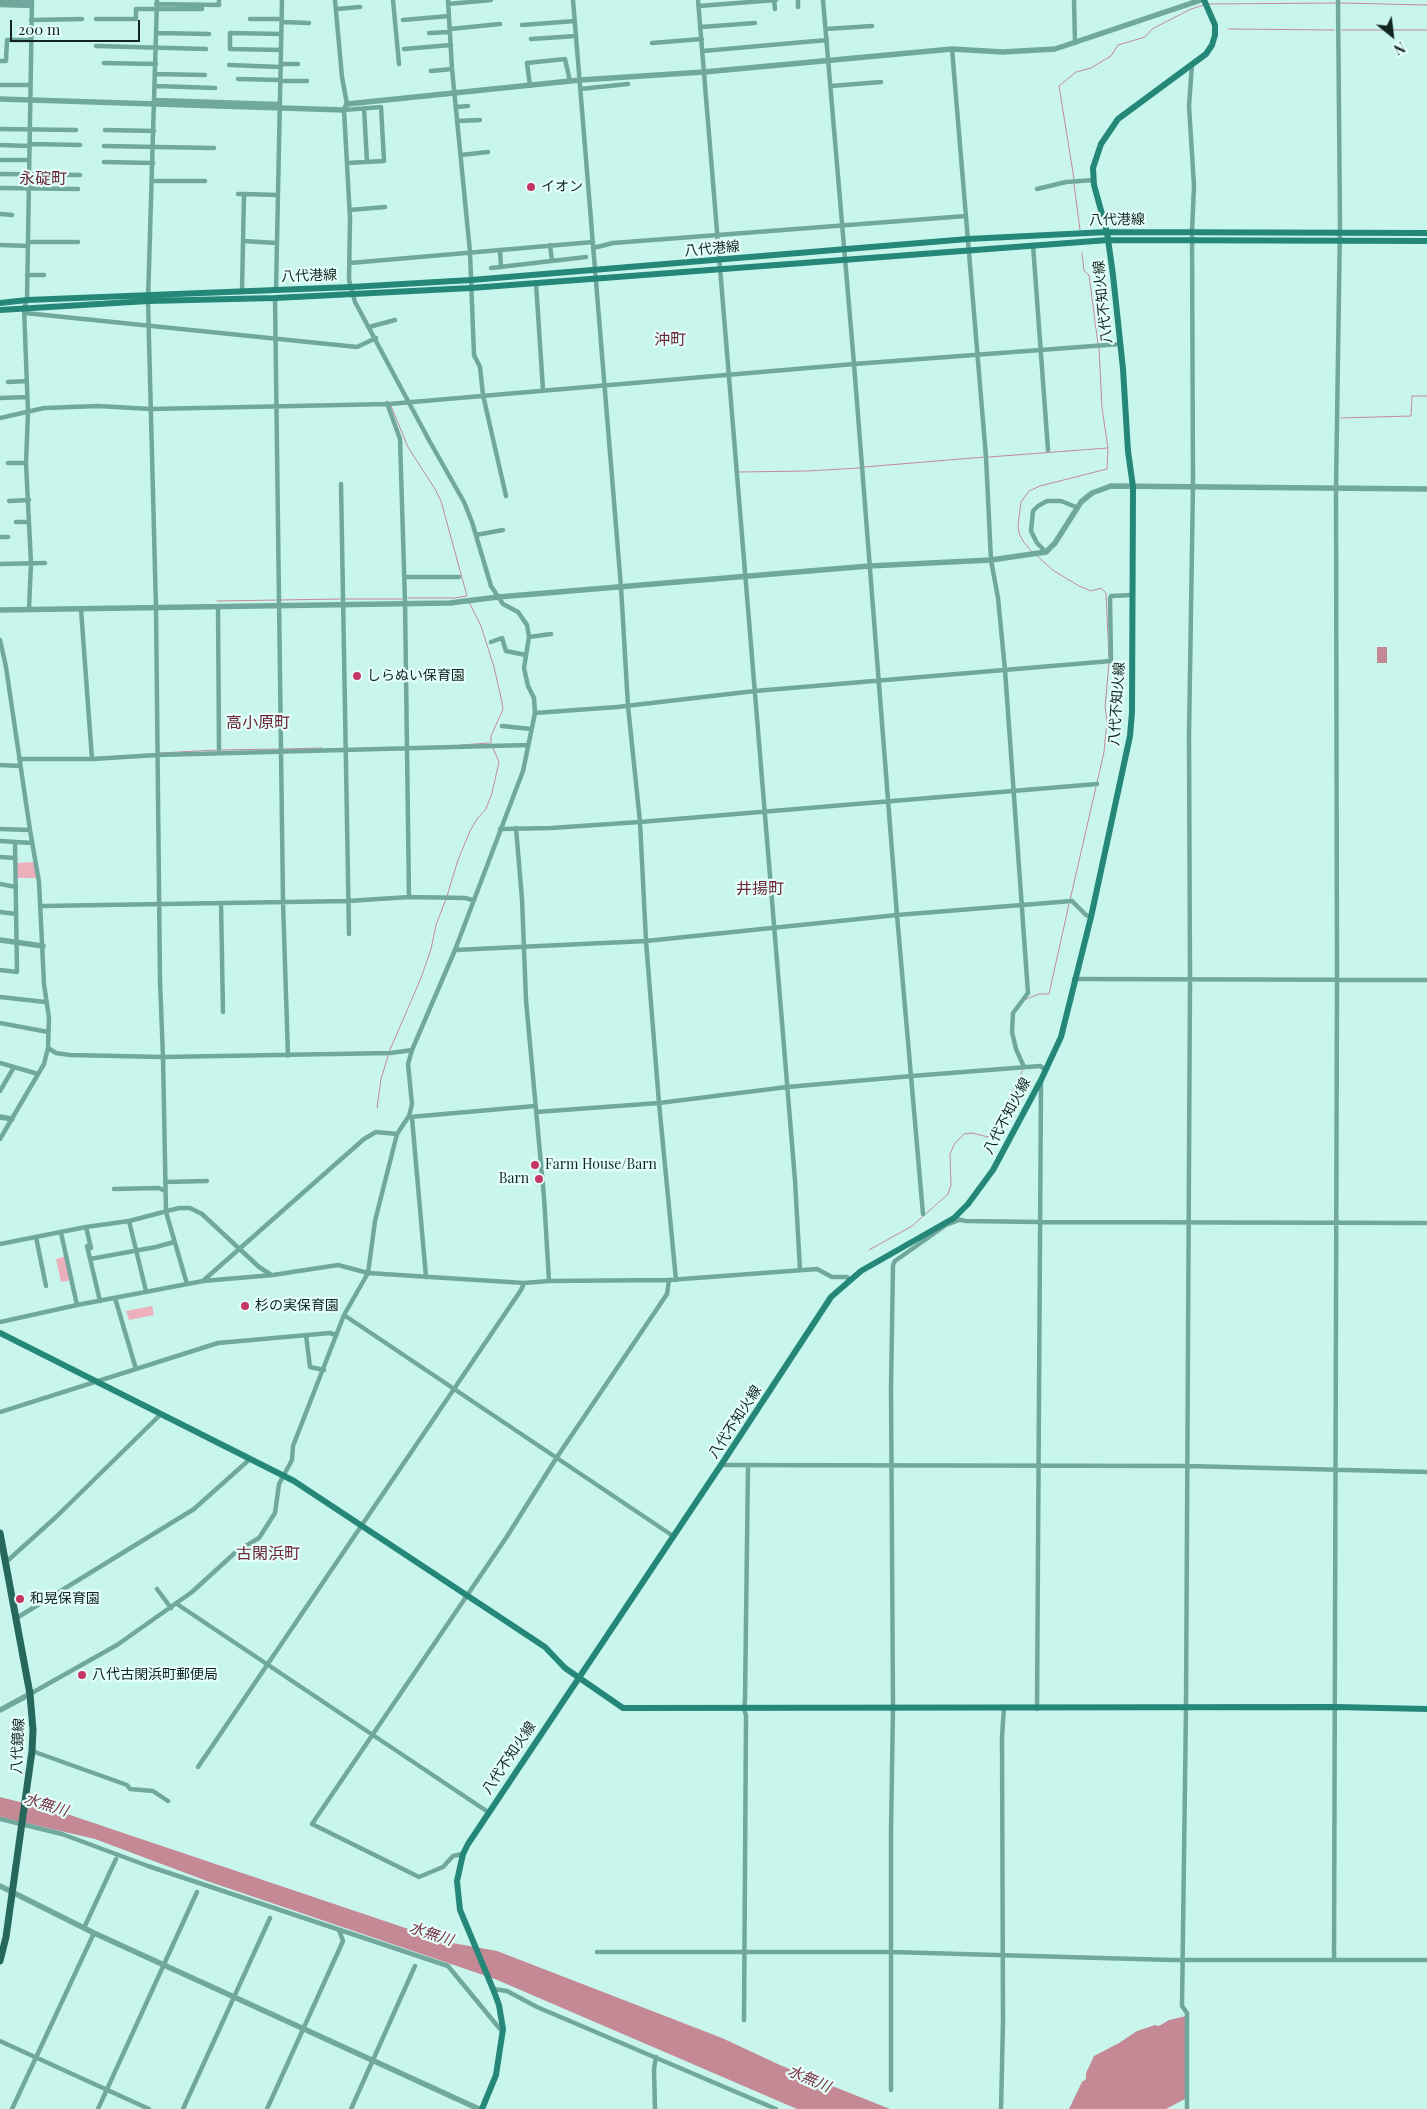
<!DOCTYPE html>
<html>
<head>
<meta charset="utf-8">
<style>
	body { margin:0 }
	#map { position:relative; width:1427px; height:2109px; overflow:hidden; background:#c8f6ec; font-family:"Playfair Display",serif }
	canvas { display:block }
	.north { position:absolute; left:1367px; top:10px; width:50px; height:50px; -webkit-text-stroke:4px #e4fff9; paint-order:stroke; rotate:151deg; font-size:14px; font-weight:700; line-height:20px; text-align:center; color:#132521 }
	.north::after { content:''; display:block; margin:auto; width:18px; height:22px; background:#132521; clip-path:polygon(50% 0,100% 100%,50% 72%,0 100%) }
	.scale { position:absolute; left:10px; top:20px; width:130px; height:22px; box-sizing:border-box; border:2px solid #132521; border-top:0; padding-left:6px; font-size:15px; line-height:18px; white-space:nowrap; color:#132521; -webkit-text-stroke:4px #e4fff9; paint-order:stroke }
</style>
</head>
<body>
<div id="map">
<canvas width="1427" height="2109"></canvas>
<div class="north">N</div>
<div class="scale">200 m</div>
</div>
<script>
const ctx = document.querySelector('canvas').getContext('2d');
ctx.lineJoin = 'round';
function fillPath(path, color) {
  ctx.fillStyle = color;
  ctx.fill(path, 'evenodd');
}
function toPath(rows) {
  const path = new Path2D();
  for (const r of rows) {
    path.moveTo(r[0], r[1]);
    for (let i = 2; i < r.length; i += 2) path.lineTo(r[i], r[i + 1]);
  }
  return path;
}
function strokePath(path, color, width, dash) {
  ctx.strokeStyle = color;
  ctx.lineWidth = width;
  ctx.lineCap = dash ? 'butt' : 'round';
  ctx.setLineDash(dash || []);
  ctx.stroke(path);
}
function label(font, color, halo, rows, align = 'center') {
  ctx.font = font + ' "Playfair Display","Noto Sans JP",serif';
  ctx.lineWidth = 4.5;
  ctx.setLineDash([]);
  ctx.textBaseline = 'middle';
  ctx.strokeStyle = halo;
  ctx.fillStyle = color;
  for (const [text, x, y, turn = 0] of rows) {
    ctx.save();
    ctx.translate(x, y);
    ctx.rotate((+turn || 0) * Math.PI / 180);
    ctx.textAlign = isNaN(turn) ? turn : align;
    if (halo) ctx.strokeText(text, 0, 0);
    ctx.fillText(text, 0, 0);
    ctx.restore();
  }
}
const green = toPath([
	[34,862,37,878,17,878,16,863],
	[66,1256,71,1280,61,1282,56,1259],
	[152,1306,154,1315,129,1320,126,1311]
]);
const water = toPath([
	[1377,647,1387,647,1387,663,1377,663],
	[0,1797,67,1814,447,1942,497,1951,722,2038,782,2066,890,2109,797,2109,495,1979,207,1881,95,1839,0,1817],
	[1186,2016,1185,2099,1166,2109,1069,2109,1082,2082,1086,2079,1086,2073,1094,2056,1119,2043,1137,2031,1155,2025,1159,2026,1169,2020]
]);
const stream = toPath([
	[1340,3,1427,5],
	[1208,4,1336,3],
	[1228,29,1334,30],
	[1342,30,1427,30],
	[1074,179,1059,86,1076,72,1091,68,1111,56,1118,45,1145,37,1152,29,1191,9,1204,5],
	[1074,184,1080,230],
	[1082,253,1084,271,1089,275,1098,344],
	[391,406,408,447,435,489,441,501,467,596,455,598,408,598],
	[1341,418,1411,416,1412,396,1427,396],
	[989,457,1107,448],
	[864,467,985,457],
	[739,472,807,471,860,468],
	[1032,552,1023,541,1019,533,1018,525,1021,502,1029,491,1040,486,1107,469,1108,448,1102,408,1099,348],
	[1037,556,1054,571,1079,586,1091,591,1101,588,1106,593,1109,659],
	[345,599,404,599],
	[217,601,341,599],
	[469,602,481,626,494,667,502,702,503,709,491,736,491,744],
	[461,745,489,743],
	[283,749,322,748],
	[221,750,279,749],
	[160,753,217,750],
	[1097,783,1104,752,1107,721,1105,707,1109,663],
	[447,896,458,860,470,831,477,819,486,809,492,793,499,762,493,748],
	[1070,900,1096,787],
	[1024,1000,1039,994,1049,994,1069,904],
	[389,1052,421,978,431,949,436,925,446,899],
	[377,1108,381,1079,388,1056],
	[869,1250,912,1226,948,1194,951,1185,950,1154,955,1143,964,1134,972,1133,988,1137,992,1134,1023,1070]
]);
const minor = toPath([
	[157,0,148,301,156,609,160,981,163,1057,166,1212,187,1284],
	[335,0,342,77,347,104],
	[393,0,399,64],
	[448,0,452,69,470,252,474,355,480,367,483,395,506,496],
	[573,0,621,587,628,706,640,822,646,941,659,1103,676,1280],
	[698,0,795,1180,800,1270],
	[774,0,775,9],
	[798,0,798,7],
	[823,0,854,364,897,915,923,1214],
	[1074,0,1075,43],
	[0,1,32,2],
	[156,4,219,5,219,0],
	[448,4,491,0],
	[0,5,32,6],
	[699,6,776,0],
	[337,9,360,7],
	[96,19,136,19,136,9,202,9],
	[250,19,282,19],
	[31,20,82,19],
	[403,20,449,16],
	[282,22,309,23],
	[522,25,575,21],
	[701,27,755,23],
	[450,29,500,24],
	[826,29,872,26],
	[156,33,209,34],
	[429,33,450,32],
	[531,39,576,36],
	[652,43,702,39],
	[96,46,206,49],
	[404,49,451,45],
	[952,49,986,457,991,560,998,598,1005,670,1028,993,1013,1013,1012,1032,1016,1049,1024,1067],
	[281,50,230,49,230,33,281,34],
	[703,51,827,40],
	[0,61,6,61,7,40,31,40],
	[104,63,156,64],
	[281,64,298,64],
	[229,65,281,67],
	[431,71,452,69],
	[156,74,205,75],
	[238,79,280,80],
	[280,81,307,81],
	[0,85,31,85],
	[155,86,215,88],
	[530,86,527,63,565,59,570,81],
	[831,86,881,82],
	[580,89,628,84],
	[155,100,278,104],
	[456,107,468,106],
	[364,108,367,162],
	[457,121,480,120],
	[0,129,76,130],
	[105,130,154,131],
	[30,144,80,145],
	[0,145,30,146],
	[104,146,214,148],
	[461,155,488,152],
	[0,160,29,160],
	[104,162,153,163],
	[0,174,80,175],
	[152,181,205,181],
	[0,188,78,189],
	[1037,189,1066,182,1094,180],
	[238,194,244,194,242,291],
	[244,194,278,195],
	[350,210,385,207],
	[0,214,12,215],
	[243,241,277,243],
	[28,242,78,242],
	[0,245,28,246],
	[550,245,552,261],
	[1033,245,1048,450],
	[593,248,613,243,966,216],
	[500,250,501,267],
	[350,263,593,242],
	[491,268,586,257],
	[27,275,44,275],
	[536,283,543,390],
	[276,290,282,0],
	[275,298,283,902,288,1056],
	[25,313,357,347,376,338],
	[369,327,395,320],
	[8,382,27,381],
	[0,398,27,397],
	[387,403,400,439,405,601,409,897],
	[0,418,44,408,98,406,151,409,389,404,854,364,1120,344],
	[8,463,26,463],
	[341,484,349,934],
	[9,501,29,500],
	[16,522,29,522],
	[476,535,503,530],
	[0,537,8,537],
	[1046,552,1037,543,1031,531,1033,511,1038,506,1047,501,1061,501,1076,507],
	[0,564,45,563],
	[405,577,459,577],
	[218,607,219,749],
	[29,609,31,563,26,463,28,412,24,308,27,300,32,0],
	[81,609,92,759],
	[529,637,551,634],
	[0,640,6,667,30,830,39,882,44,984,49,1018,48,1048,44,1064,0,1139],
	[491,642,502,638,506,651,526,655],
	[535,713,617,707,755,691,1111,661,1110,599,1111,596,1132,595],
	[502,726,531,729],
	[19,759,92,759,157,755,528,745],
	[0,765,20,766],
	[516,828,522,899,526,1000,544,1197,549,1281],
	[0,829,30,830],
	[500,829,551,828,640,822,1097,784],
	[0,841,32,843],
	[0,857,14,858],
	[0,884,16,887],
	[221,903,223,1012],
	[42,906,348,901,409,897,465,898,473,900],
	[0,912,16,914],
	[455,950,646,941,897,915,1072,901,1086,915,1091,917],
	[0,970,17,972,15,842],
	[1074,979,1427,980],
	[0,997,45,1002],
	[0,1023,48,1032],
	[48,1048,56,1053,70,1055,163,1057,391,1053,412,1050],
	[0,1063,38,1074],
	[0,1091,14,1067],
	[536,1112,659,1103,787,1087,912,1076,1040,1066,1045,1069],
	[410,1117,535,1106],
	[412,1118,426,1277],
	[165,1182,207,1181],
	[114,1189,159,1188,165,1191],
	[956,1219,966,1221,1039,1222,1427,1223],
	[129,1221,146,1291],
	[86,1227,91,1248],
	[61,1233,77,1305],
	[36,1237,46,1286],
	[0,1244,86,1227,129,1221,179,1208,190,1208,202,1214,259,1267,270,1274],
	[87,1246,100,1301],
	[90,1259,156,1247,174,1242],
	[204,1280,364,1139,376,1132,397,1134],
	[115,1298,136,1369],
	[344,1315,673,1536],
	[0,1322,77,1305,203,1281,273,1275,338,1265,368,1273,524,1283,549,1281,669,1280,817,1269,832,1277,847,1277,849,1280],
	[306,1335,310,1367,324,1370],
	[0,1412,218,1343,330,1333,336,1335],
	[721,1465,1187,1466,1427,1472],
	[5,1563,56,1517,161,1414],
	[157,1589,171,1608],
	[177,1604,488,1812],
	[15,1619,194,1509,250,1459],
	[30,1694,117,1645,192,1592,237,1551,259,1538,275,1513,279,1484,292,1460,293,1446,344,1315,368,1273,375,1221,397,1134,409,1116,412,1104,408,1064,412,1050,455,950,523,771,535,713,534,698,528,686,524,668,529,637,527,625,518,612,503,604,491,586,472,522,464,502,430,442,355,302,351,287,349,280,350,218,344,110,381,107,384,161,347,163],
	[1037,1709,1041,1083],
	[32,1751,127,1785,130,1789,153,1791,168,1801],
	[198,1767,521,1290,524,1283],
	[0,1819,62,1834,148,1866,448,1966,500,2029,503,2029],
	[463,1854,453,1856,443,1867,419,1877,312,1824,506,1538,557,1457,667,1294,669,1280],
	[84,1928,116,1859],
	[597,1952,892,1952,1171,1960,1427,1960],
	[1334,1960,1337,980,1336,488,1340,224,1338,0],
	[493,1989,507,1991,537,2007,776,2109],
	[744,2020,746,1716,744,1708,745,1700,748,1465],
	[0,2041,149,2109],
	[891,2090,891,1831,893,1708,891,1388,893,1265,895,1261,946,1225,959,1220],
	[12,2109,94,1933],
	[98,2109,197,1892],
	[183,2109,270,1918],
	[267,2109,343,1941,339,1930],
	[351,2109,415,1966],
	[655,2109,654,2069,656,2057],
	[1001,2109,1003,2022,1002,1737,1004,1707],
	[1187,2109,1187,2013,1182,2006,1186,1708,1190,979,1189,735,1193,484,1192,232,1194,186,1189,106,1192,64]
]);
const tertiary = toPath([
	[0,99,344,110,347,104,580,80,704,72,952,49,1003,52,1055,49,1201,0],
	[0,610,450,603,498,597,869,566,991,560,1046,552,1055,543,1081,502,1092,493,1111,486,1427,489],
	[0,940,43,946],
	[0,1117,12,1119],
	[0,1710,30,1694],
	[0,1886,94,1933,479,2109]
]);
const secondary = toPath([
	[0,303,27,300,351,287,471,280,968,239,1107,232,1427,233],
	[0,310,148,301,275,298,471,288,1108,240,1427,241],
	[0,1333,294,1481,545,1647,565,1668,623,1708,1336,1707,1427,1709],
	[482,2109,496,2075,503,2029,499,2005,493,1989,460,1910,457,1881,463,1854,468,1844,721,1465,831,1297,861,1271,954,1218,968,1204,993,1170,1041,1080,1061,1037,1091,917,1130,736,1132,712,1133,487,1128,451,1123,369,1113,275,1107,232,1094,185,1093,168,1101,144,1118,119,1206,54,1212,45,1215,35,1215,25,1204,0]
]);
const primary = toPath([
	[0,1533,30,1694,33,1730,32,1751,25,1801,6,1937,0,1961]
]);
const markers = [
	[531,187,5,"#c43664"],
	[357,676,5,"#c43664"],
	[535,1165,5,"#c43664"],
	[539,1179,5,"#c43664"],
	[245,1306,5,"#c43664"],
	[20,1599,5,"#c43664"],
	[82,1675,5,"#c43664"]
];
const poiNames = [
	["イオン",541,187],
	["しらぬい保育園",367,676],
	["Farm House/Barn",545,1165],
	["Barn",529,1179,"right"],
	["杉の実保育園",255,1306],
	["和晃保育園",30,1599],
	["八代古閑浜町郵便局",92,1675]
];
const streetNames = [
	["八代港線",1117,220,-1],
	["八代港線",712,249,-5],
	["八代港線",309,276,-2],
	["八代不知火線",1103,302,-96],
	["八代不知火線",1117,704,-86],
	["八代不知火線",1007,1116,-62],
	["八代不知火線",735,1422,-57],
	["八代鏡線",18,1746,-87],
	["八代不知火線",509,1758,-56]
];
const waterNames = [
	["水無川",46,1805,17],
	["水無川",431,1934,18],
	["水無川",809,2079,23]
];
const quarterNames = [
	["永碇町",43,179],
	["沖町",670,340],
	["高小原町",258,723],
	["井揚町",760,889],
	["古閑浜町",268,1554]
];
fillPath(green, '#ebb0bc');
fillPath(water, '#c58995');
strokePath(stream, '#c58995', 1);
strokePath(minor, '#71a89d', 4.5);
strokePath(tertiary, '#71a89d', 5.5);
strokePath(secondary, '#248778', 6);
strokePath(primary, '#26685d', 7);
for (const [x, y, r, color] of markers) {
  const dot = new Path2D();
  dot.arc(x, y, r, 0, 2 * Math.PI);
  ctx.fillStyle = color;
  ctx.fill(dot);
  strokePath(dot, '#e4fff9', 2);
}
label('14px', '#132521', '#e4fff9', poiNames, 'left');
label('14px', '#132521', '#e4fff9', streetNames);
label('italic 15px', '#7c3246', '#e4fff9', waterNames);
label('16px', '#6d283b', '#e4fff9', quarterNames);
</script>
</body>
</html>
